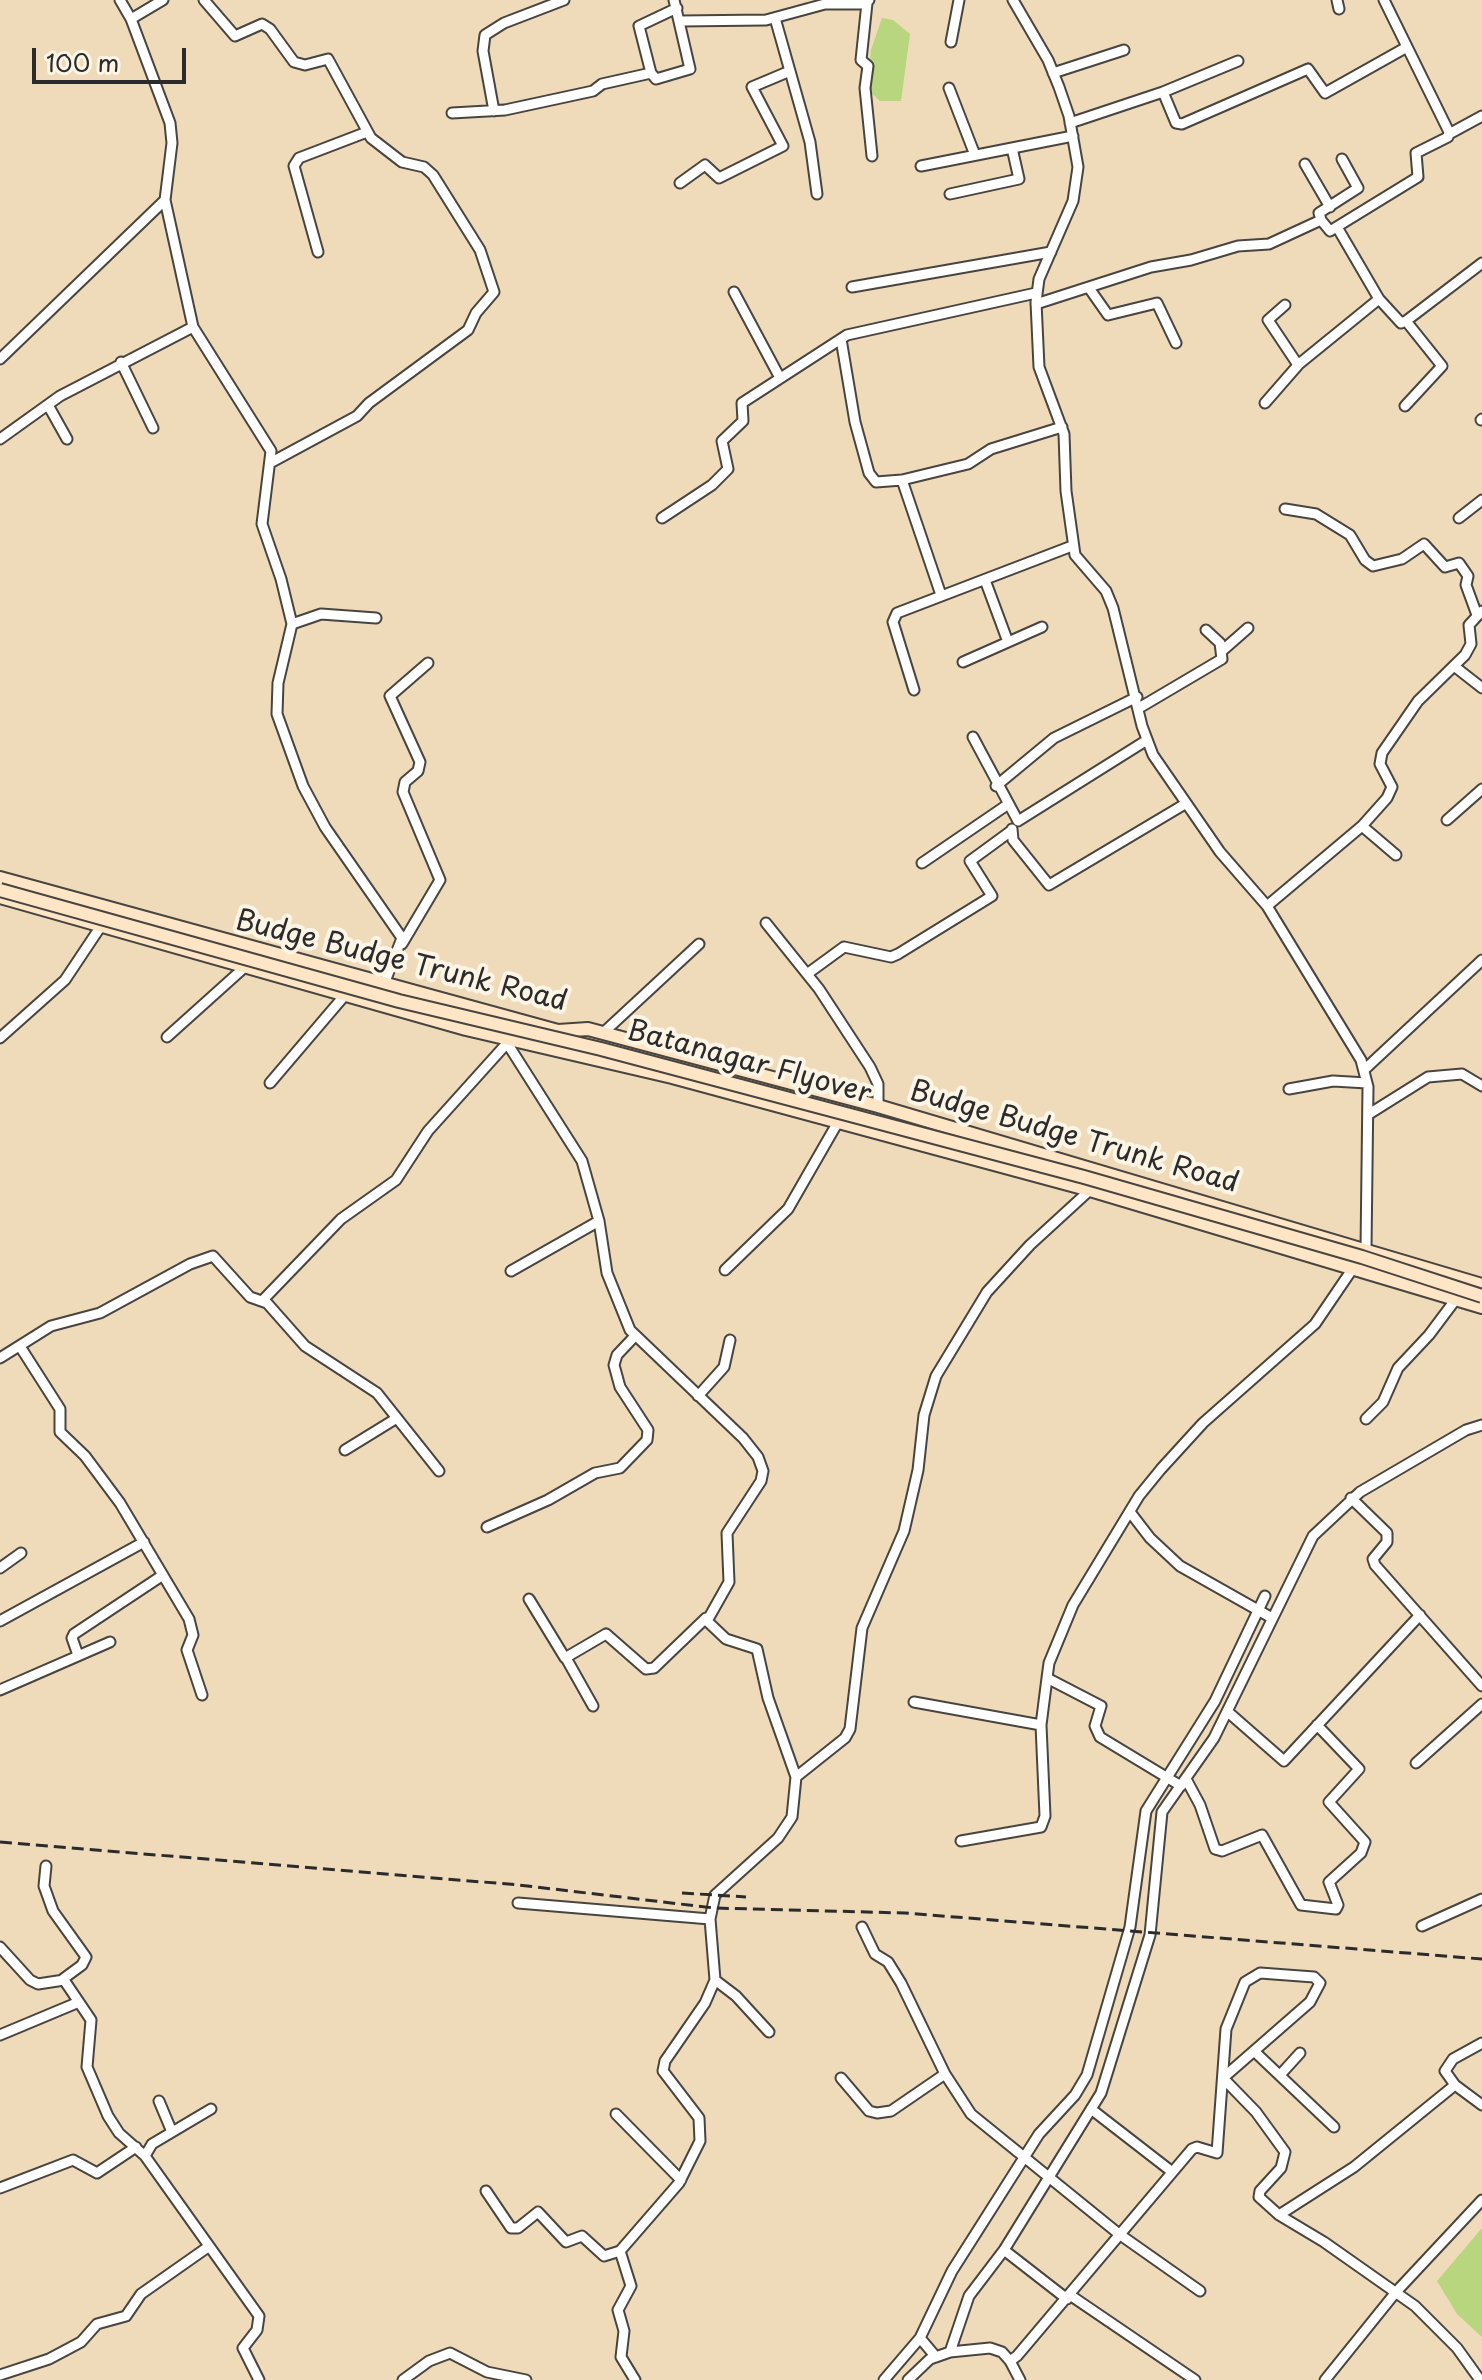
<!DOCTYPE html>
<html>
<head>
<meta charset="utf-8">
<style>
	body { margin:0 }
	#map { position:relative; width:1482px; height:2380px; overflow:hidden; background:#efdbba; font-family:"Playpen Sans",sans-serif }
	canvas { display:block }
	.scale { position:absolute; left:32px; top:48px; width:154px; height:36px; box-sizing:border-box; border:4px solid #2b2b2b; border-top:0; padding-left:10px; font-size:24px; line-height:28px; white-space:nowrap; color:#2b2b2b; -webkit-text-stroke:6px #fcf5e5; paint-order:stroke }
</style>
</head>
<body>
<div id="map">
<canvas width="1482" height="2380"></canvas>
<div class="scale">100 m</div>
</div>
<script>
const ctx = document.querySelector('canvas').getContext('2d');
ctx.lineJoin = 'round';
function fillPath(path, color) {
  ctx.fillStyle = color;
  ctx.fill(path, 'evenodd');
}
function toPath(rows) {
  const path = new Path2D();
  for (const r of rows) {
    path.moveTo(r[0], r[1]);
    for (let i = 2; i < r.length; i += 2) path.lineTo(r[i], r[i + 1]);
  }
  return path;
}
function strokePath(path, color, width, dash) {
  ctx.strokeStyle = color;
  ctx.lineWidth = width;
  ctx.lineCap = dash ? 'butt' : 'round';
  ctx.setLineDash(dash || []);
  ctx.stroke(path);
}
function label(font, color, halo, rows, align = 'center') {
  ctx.font = font + ' "Playpen Sans",sans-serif';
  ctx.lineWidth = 8;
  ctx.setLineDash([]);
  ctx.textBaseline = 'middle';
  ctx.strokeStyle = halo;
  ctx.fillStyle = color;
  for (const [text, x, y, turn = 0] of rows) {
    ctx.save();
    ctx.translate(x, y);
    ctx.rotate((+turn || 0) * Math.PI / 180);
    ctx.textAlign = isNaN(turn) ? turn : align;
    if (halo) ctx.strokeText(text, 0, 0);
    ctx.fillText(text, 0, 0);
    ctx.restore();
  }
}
const green = toPath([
	[882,18,893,20,910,34,901,101,880,101,867,89,871,50],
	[1482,2228,1482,2337,1457,2314,1437,2281]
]);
const street = toPath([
	[120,0,131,19,170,123,172,143,165,200,193,327,271,451,262,524,281,579,292,624,278,683,277,714,303,786,325,827,402,938,384,984],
	[204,0,235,36,262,24,270,29,294,62,305,65,328,59,371,138,402,162,424,167,433,175,480,250,494,292,476,313,468,330,369,403,357,416,270,463],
	[1337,0,1339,9],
	[867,3,861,60,868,66,865,88,872,156],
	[775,18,810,142,817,194],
	[131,19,163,0],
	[680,21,766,20,825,4,864,4,869,0],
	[951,42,959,0],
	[651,73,639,26,677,8],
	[1053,73,1124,50],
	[949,88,975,155],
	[1163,92,1238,61],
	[494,111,483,51,485,35,504,23,564,0],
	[452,113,505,110,593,91,602,84,651,73,656,79,690,69,674,0],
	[1070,123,1163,92,1176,123,1182,124,1308,69,1325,93,1407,47],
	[1449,134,1482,116],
	[1305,164,1330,207],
	[921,166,1073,136],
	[680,183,705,165,719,178,783,146,752,87,790,71],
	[950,194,1019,179,1012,148],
	[1321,220,1319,213,1358,188,1342,159],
	[1337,227,1379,299,1401,323,1406,321,1442,366,1405,406],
	[318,252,294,166,299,158,367,132],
	[852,287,1051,252],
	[1089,288,1108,315,1157,303,1176,343],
	[734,292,780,378],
	[1036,304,1151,267,1191,260,1238,246,1269,244,1321,220,1330,231,1418,177,1416,153,1448,137,1449,132,1384,0],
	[1285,305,1268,320,1298,365],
	[1406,321,1482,263],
	[841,339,855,422,869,473,876,482,902,480,968,464,991,449,1062,427],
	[0,359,165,200],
	[121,362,153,428],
	[1265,403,1299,364,1379,299],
	[48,405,67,439],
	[1481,420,1482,419],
	[0,439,60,396,193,327],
	[902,480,941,595],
	[1285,509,1316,514,1350,535,1365,560,1373,566,1402,559,1424,544,1445,567,1459,563,1468,576,1466,585,1477,615],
	[662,518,712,485,728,469,722,441,743,421,742,403,847,335,1036,293],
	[1459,518,1482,500],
	[985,580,1008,642],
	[292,624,321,614,376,618],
	[1223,650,1248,628],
	[963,662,1042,627],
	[1454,666,1482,688],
	[914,690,893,622,897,613,1072,546],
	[1139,708,1222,659,1220,643,1206,630],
	[973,737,1018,821,1147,740],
	[996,786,1054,738,1137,697],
	[1447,820,1482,789],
	[1362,826,1396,855],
	[1012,829,1013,840,1049,885,1185,804],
	[922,863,1007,805],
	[1267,906,1362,826,1387,798,1392,787,1380,764,1382,753,1418,701,1465,655,1471,644,1469,625,1482,611],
	[766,923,819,989,870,1067,878,1084,878,1106],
	[402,944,440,880,403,792,405,782,418,771,420,762,390,696,428,663],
	[807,974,844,947,891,957,898,954,992,896,970,861,1011,831],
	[603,1033,699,944],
	[167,1037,246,966],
	[0,1038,65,980,101,926],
	[507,1043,582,1161,599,1221,607,1273,630,1330,743,1438,758,1457,763,1471,761,1481,727,1533,729,1582,707,1621,726,1639,757,1649,768,1698,796,1777],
	[1364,1070,1482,960],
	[270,1083,345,995],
	[1289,1089,1333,1081,1367,1083],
	[1369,1114,1428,1077,1462,1074,1482,1086],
	[725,1270,788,1209,838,1122],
	[511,1271,599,1221],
	[262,1301,341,1219,396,1180,428,1131,509,1041],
	[21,1348,60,1409,60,1432,85,1456,120,1503,189,1619,193,1635,187,1650,202,1695],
	[0,1358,51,1326,100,1313,190,1264,213,1256,250,1297,267,1303,305,1346,377,1393,439,1471],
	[698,1396,724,1367,730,1340],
	[1366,1419,1383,1402,1398,1368,1429,1335,1456,1299],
	[345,1450,397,1418],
	[1351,1498,1387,1533,1387,1542,1373,1559,1375,1565,1482,1686],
	[1130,1512,1150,1538,1180,1566,1272,1618],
	[487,1527,548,1500,595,1473,620,1468,647,1440,648,1430,620,1387,614,1365,617,1355,635,1336],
	[0,1568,21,1553],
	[529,1599,565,1658,606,1634,646,1669,654,1668,706,1618],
	[0,1621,144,1542],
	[78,1655,72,1638,74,1634,163,1575],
	[566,1658,593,1706],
	[1047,1678,1101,1706,1095,1726,1100,1737,1181,1786],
	[0,1690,110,1642],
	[914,1702,1041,1725],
	[1228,1712,1284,1761,1420,1615],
	[1416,1763,1482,1704],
	[1186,1779,1200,1805,1215,1849,1222,1851,1262,1835,1301,1905,1336,1909,1338,1905,1329,1882,1361,1853,1365,1842,1329,1802,1359,1769,1317,1725],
	[961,1841,1041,1827,1045,1816,1041,1725,1047,1678,1049,1663,1073,1605,1139,1496,1161,1469,1203,1423,1315,1324,1366,1249,1368,1087,1361,1060,1267,906,1220,852,1153,755,1142,726,1113,608,1106,591,1075,555,1066,491,1064,434,1039,367,1036,302,1039,279,1073,201,1078,167,1069,116,1059,87,1048,60,1013,0],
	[46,1866,44,1886,53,1911,86,1957,82,1965,63,1979],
	[518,1903,710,1919],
	[1422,1926,1482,1899],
	[862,1927,875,1954,888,1962,901,1983,945,2074,971,2114,1119,2234,1200,2291],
	[0,1947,30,1980,38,1984,64,1980,91,2020,87,2067,108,2116,119,2133,145,2156],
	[715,1980,736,1996,769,2032],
	[0,2035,79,2002],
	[1482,2043,1453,2059,1445,2071,1455,2085,1482,2105],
	[1255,2052,1334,2127],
	[1280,2075,1300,2053],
	[841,2078,869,2111,877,2113,891,2111,945,2074],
	[159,2101,172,2132],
	[211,2109,152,2144,145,2156,259,2316,257,2330,243,2348,259,2380],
	[1091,2109,1171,2171],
	[616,2114,681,2180],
	[0,2188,73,2160,97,2173,136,2147],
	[486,2191,511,2228,518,2228,538,2212,566,2242,582,2236,604,2256,620,2251],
	[1279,2215,1354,2167,1455,2085],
	[1004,2250,1067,2299],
	[1070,2295,1195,2380],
	[950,2352,969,2296,1004,2250,1101,2093,1150,1935,1162,1812,1214,1738,1313,1536,1360,1492,1466,1430,1482,1425],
	[936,2357,920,2338,952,2271,1039,2134,1075,2095,1087,2075,1130,1927,1146,1811,1215,1701,1265,1596],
	[1010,2361,1020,2380],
	[0,2375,49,2359,81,2342,97,2324,126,2316,141,2294,208,2247],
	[403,2380,429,2361,450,2353,487,2372,526,2380],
	[635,2380,621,2357,624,2331,618,2310,631,2286,620,2251,679,2183,700,2141,699,2118,663,2071,665,2061,705,2003,715,1980,710,1919,715,1895,778,1838,792,1817,796,1777,845,1738,850,1729,862,1628,904,1531,918,1470,924,1415,936,1376,987,1292,1030,1245,1090,1190],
	[884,2380,920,2338],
	[908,2380,930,2359,950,2352,990,2348,1002,2352,1010,2361,1017,2356,1192,2149,1197,2147,1217,2153,1226,2029,1245,1982,1260,1973,1314,1977,1320,1983,1310,2002,1223,2078,1256,2112,1285,2152,1281,2168,1260,2191,1259,2197,1279,2215,1324,2242,1415,2306,1457,2348,1480,2380],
	[1325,2380,1396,2292,1482,2200]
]);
const secondary = toPath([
	[0,878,558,1031,588,1029,878,1106,1482,1285],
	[0,897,466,1029,672,1077,1090,1190,1482,1307]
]);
const rail = toPath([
	[0,1842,519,1885,714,1908,905,1913,1482,1959],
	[682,1893,746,1897]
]);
const secondaryBridge = toPath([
	[0,890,399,1001,601,1049,1084,1177,1362,1257,1482,1296]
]);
const streetNames = [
	["Budge Budge Trunk Road",401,962,14],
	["Batanagar Flyover",749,1063,15],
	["Budge Budge Trunk Road",1074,1138,16]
];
fillPath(green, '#b7d67d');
strokePath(street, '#484540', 13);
strokePath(secondary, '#484540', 16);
strokePath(street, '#fff', 9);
strokePath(secondary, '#fde5c5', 12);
strokePath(rail, '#2b2b2b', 3, [12, 6]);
strokePath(secondaryBridge, '#484540', 16, []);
strokePath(secondaryBridge, '#fde5c5', 12);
label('28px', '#2b2b2b', '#fcf5e5', streetNames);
</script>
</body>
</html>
